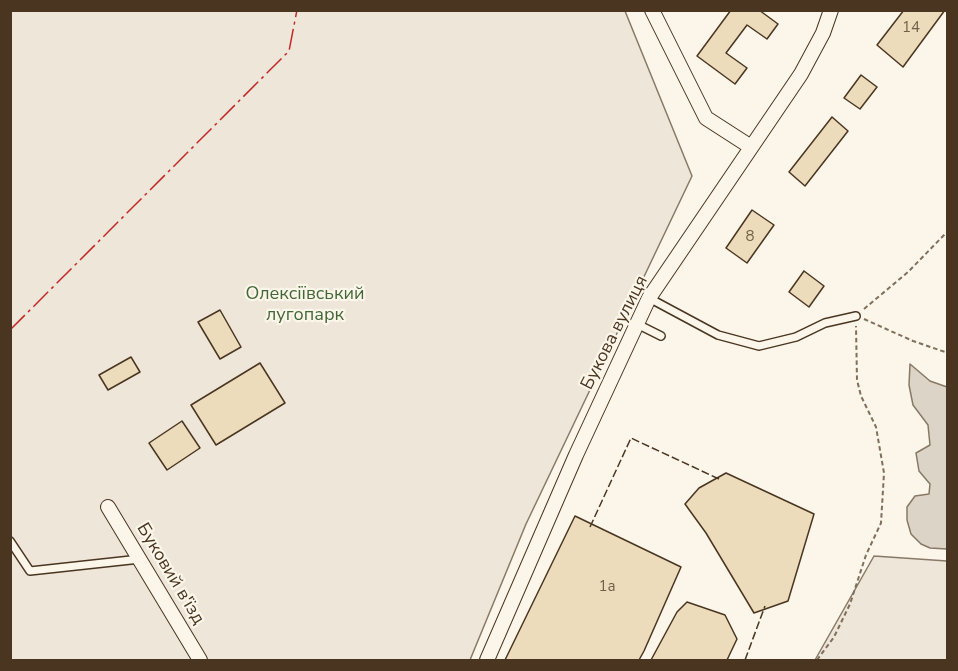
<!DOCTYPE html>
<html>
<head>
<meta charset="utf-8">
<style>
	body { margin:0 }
	#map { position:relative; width:958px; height:671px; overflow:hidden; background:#fbf6e9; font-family:"Nunito Sans",sans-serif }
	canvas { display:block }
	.frame { position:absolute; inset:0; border:12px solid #4a3520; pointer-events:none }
</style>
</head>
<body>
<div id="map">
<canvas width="958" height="671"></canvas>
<div class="frame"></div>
</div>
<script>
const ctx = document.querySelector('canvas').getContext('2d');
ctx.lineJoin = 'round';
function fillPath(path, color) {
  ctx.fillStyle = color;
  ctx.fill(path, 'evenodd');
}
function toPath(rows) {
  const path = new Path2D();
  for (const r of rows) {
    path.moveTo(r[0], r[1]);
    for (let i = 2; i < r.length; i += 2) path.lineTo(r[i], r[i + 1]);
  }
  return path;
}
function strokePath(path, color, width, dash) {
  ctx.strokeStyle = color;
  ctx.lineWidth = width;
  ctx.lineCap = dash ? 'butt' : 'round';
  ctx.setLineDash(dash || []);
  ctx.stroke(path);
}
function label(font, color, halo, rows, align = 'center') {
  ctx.font = font + ' "Nunito Sans",sans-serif';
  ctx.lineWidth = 4.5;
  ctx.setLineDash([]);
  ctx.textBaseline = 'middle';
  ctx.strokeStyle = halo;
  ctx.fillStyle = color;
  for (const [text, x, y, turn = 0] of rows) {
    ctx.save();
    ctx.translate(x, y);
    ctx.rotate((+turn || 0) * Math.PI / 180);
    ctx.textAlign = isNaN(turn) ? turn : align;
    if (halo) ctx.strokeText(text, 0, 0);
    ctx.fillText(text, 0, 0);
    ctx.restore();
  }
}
const green = toPath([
	[10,11,625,11,692,176,526,524,470,660,11,660,10,11],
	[874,556,947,561,947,660,815,660,874,556]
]);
const water = toPath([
	[910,364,930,381,947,387,947,549,930,548,921,544,911,534,907,520,907,507,915,496,929,494,930,484,919,471,916,453,930,445,928,425,913,405,909,385,910,364]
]);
const building = toPath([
	[731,10,759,10,778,24,767,39,747,25,726,53,747,68,735,84,697,56,731,10],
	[904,10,945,10,903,67,877,45,904,10],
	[861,75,877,87,860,109,844,98,861,75],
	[832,117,848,131,805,186,789,172,832,117],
	[752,210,774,225,747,263,726,248,752,210],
	[804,271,824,286,809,307,789,292,804,271],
	[220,310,241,347,220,359,198,322,220,310],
	[131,357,140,372,108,390,99,375,131,357],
	[260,363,285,403,216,445,191,405,260,363],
	[182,421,200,448,167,470,149,443,182,421],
	[726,473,814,514,788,601,754,613,706,533,685,504,699,488,726,473],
	[575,516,681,567,644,651,639,660,505,660,575,516],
	[687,602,725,615,737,639,727,660,651,660,677,612,687,602]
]);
const path = toPath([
	[864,309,908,272,948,231],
	[864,319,913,341,948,353],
	[817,660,834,637,850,604,866,555,881,523,884,473,876,427,861,396,857,380,856,326]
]);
const lane = toPath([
	[649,298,718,335,759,346,796,337,825,323,856,316],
	[637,324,661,336],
	[10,541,30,571,140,559]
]);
const street = toPath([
	[652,10,706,118,751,147],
	[108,507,200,660],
	[487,660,576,455,649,298,801,74,823,33,831,10]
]);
const fence = toPath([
	[590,527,631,438,719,479],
	[745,660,765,606]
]);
const power = toPath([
	[10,330,289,51,297,10]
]);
const numberNames = [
	["14",911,28],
	["8",750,237],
	["1а",607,587]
];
const parkNames = [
	["Олексіївський",305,295],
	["лугопарк",305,316]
];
const streetNames = [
	["Букова вулиця",615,333,-63],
	["Буковий в'їзд",170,574,59]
];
fillPath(green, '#ede6d9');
strokePath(green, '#887966', 1.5);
fillPath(water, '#dcd4c6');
strokePath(water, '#887966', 1.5);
fillPath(building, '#ecdcbc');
strokePath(building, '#4a3520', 1.5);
strokePath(lane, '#4a3520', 10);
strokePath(street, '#4a3520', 16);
strokePath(path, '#7f6f5c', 2, [4.5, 3]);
strokePath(lane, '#fbf6e9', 7);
strokePath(street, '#fbf6e9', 14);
strokePath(fence, '#4a3520', 1.5, [8, 3]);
strokePath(power, '#c62828', 1.5, [21, 4.5, 3, 4.5]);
label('15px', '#725f47', null, numberNames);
label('18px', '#436837', '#fbf6e9', parkNames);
label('18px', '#4a3520', '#fbf6e9', streetNames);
</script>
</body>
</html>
